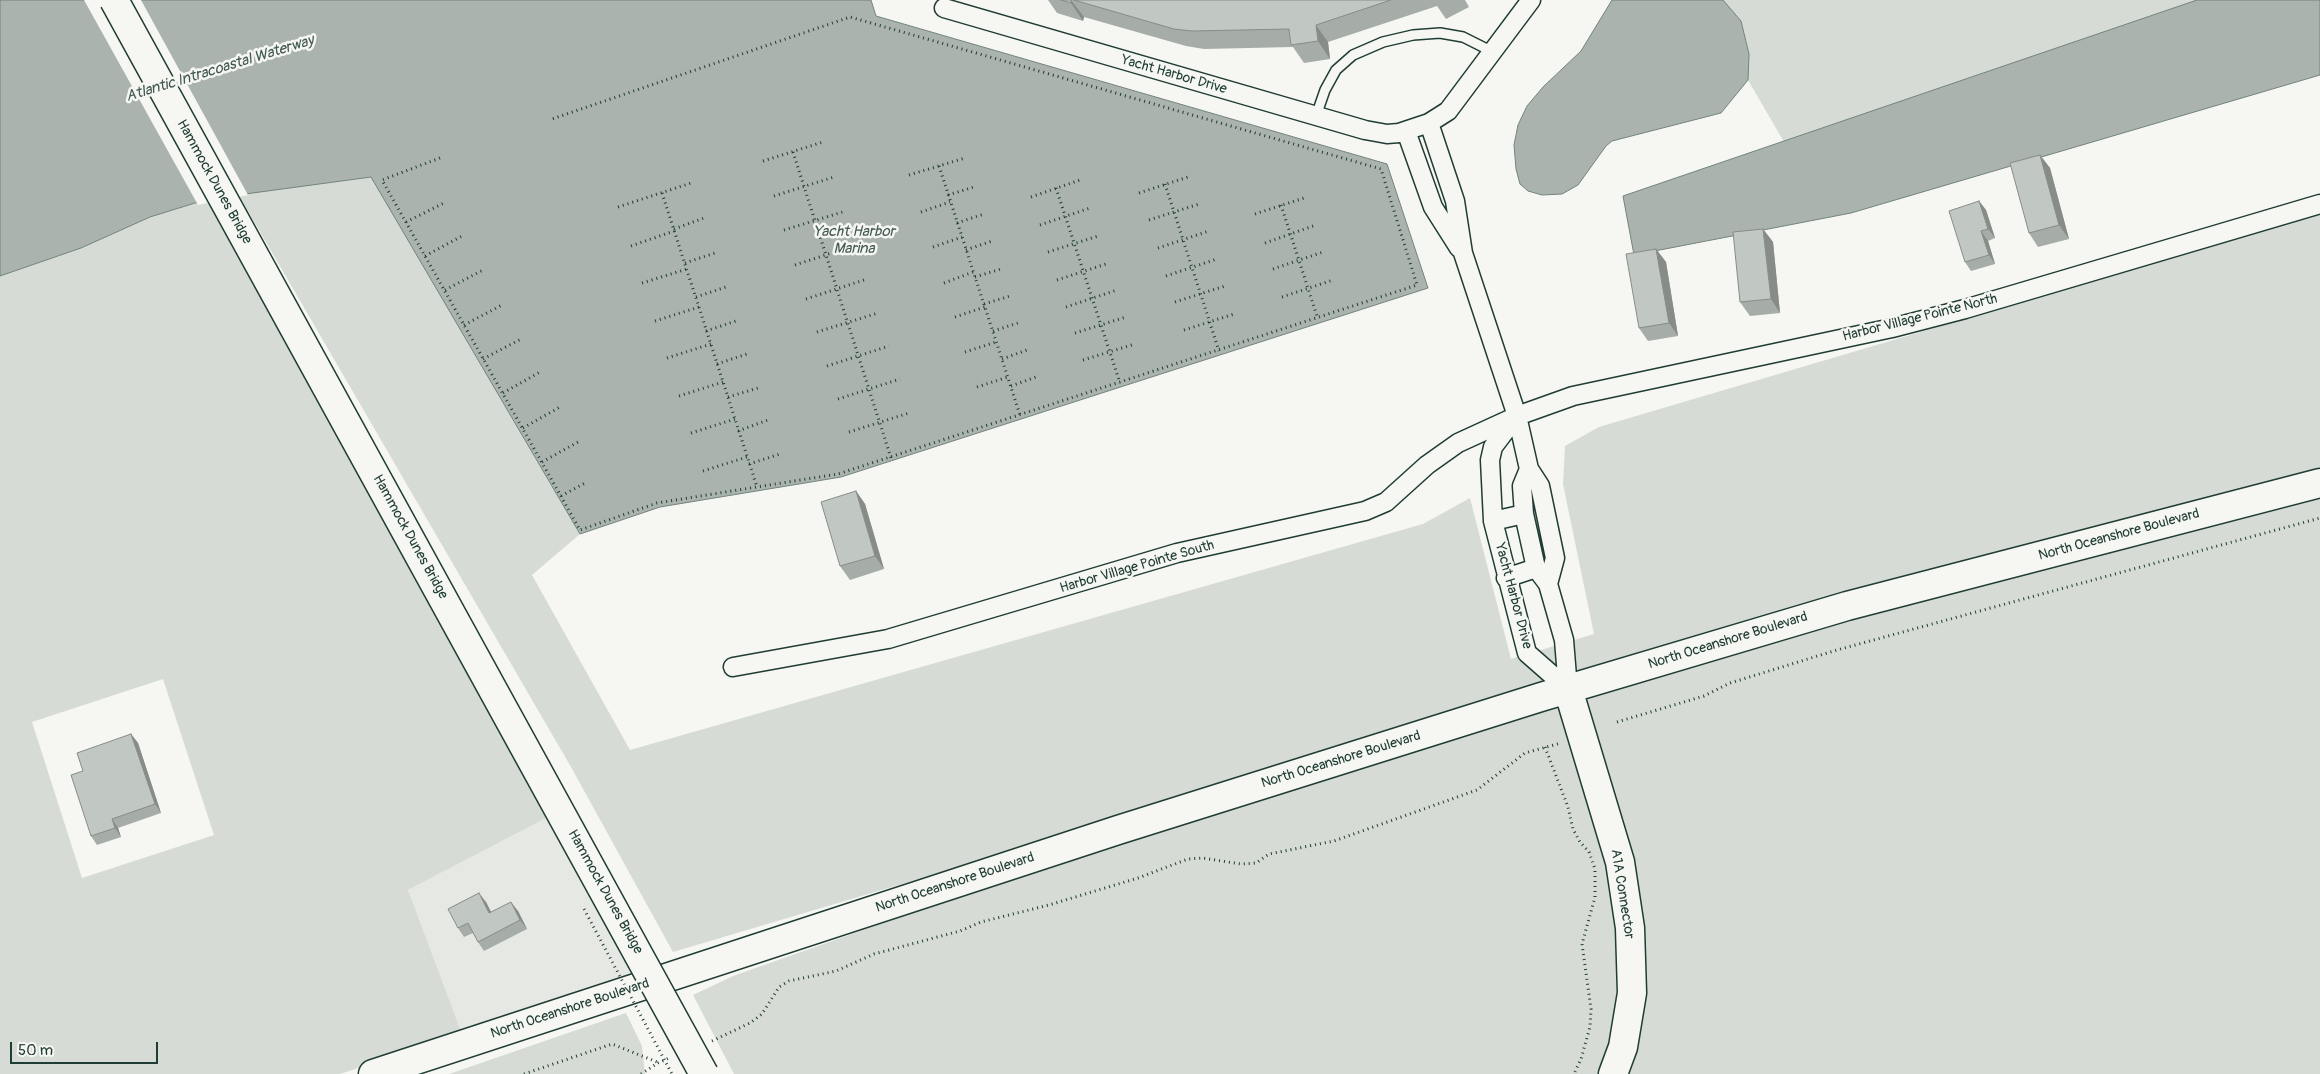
<!DOCTYPE html>
<html>
<head>
<meta charset="utf-8">
<style>
	body { margin:0 }
	#map { position:relative; width:2320px; height:1074px; overflow:hidden; background:#f6f6f2; font-family:Pangolin,sans-serif }
	canvas { display:block }
	.scale { position:absolute; left:10px; top:1042px; width:148px; height:22px; box-sizing:border-box; border:2px solid #1f3d34; border-top:0; padding-left:6px; font-size:15px; line-height:18px; white-space:nowrap; color:#1f3d34; -webkit-text-stroke:4px #f6f6f2; paint-order:stroke }
</style>
</head>
<body>
<div id="map">
<canvas width="2320" height="1074"></canvas>
<div class="scale">50 m</div>
</div>
<script>
const ctx = document.querySelector('canvas').getContext('2d');
ctx.lineJoin = 'round';
function fillPath(path, color) {
  ctx.fillStyle = color;
  ctx.fill(path, 'evenodd');
}
function toPath(rows) {
  const path = new Path2D();
  for (const r of rows) {
    path.moveTo(r[0], r[1]);
    for (let i = 2; i < r.length; i += 2) path.lineTo(r[i], r[i + 1]);
  }
  return path;
}
function strokePath(path, color, width, dash) {
  ctx.strokeStyle = color;
  ctx.lineWidth = width;
  ctx.lineCap = dash ? 'butt' : 'round';
  ctx.setLineDash(dash || []);
  ctx.stroke(path);
}
function label(font, color, halo, rows, align = 'center') {
  ctx.font = font + ' Pangolin,sans-serif';
  ctx.lineWidth = 5;
  ctx.setLineDash([]);
  ctx.textBaseline = 'middle';
  ctx.strokeStyle = halo;
  ctx.fillStyle = color;
  for (const [text, x, y, turn = 0] of rows) {
    ctx.save();
    ctx.translate(x, y);
    ctx.rotate((+turn || 0) * Math.PI / 180);
    ctx.textAlign = isNaN(turn) ? turn : align;
    if (halo) ctx.strokeText(text, 0, 0);
    ctx.fillText(text, 0, 0);
    ctx.restore();
  }
}
const built = toPath([
	[552,815,638,976,462,1034,408,890]
]);
const green = toPath([
	[1723,0,2197,0,1784,142,1748,80,1749,54,1741,21],
	[372,177,580,534,532,575,630,750,1423,524,1470,498,1511,659,1594,634,1563,484,1565,446,1599,427,2320,214,2320,472,1114,821,673,952,571,767,238,194],
	[208,199,552,815,408,890,462,1034,340,1074,0,1074,0,276,81,248,150,217],
	[163,679,214,835,82,878,32,722],
	[2320,493,2320,1074,1625,1074,1643,993,1581,696,1850,616],
	[1560,702,1609,863,1619,929,1620,993,1612,1045,1601,1074,734,1074,693,995,733,976,1121,839],
	[626,1013,642,1046,645,1074,449,1074]
]);
const water = toPath([
	[0,0,871,0,876,16,1387,164,1428,288,841,477,660,507,580,534,371,177,208,199,150,217,81,248,0,276,0,0],
	[1612,0,1723,0,1741,21,1749,54,1748,80,1721,113,1612,141,1606,146,1578,185,1562,194,1542,195,1528,191,1520,184,1516,169,1514,145,1518,125,1527,106,1543,87,1581,51,1612,0],
	[2197,0,2320,0,2320,75,1851,213,1634,255,1623,196,2197,0]
]);
const pier = toPath([
	[84,0,141,0,248,195,198,205]
]);
const path = toPath([
	[793,152,891,458],
	[440,158,382,180,580,530,657,503,838,474,1417,285,1381,169,850,17,552,119],
	[763,161,823,142],
	[939,166,1020,415],
	[909,175,965,158],
	[1165,184,1219,351],
	[1056,188,1120,383],
	[662,193,757,487],
	[1139,193,1191,176],
	[948,195,974,187],
	[774,196,834,177],
	[1031,197,1080,180],
	[1281,205,1318,319],
	[618,207,691,183],
	[921,212,950,202],
	[1255,214,1307,197],
	[1149,220,1199,204],
	[406,222,446,202],
	[957,223,984,214],
	[1040,225,1090,208],
	[674,229,704,218],
	[784,230,846,211],
	[1265,243,1316,225],
	[631,246,674,231],
	[933,247,962,237],
	[1158,248,1209,231],
	[966,250,992,241],
	[1048,252,1098,236],
	[425,256,464,235],
	[685,263,715,253],
	[795,265,856,245],
	[1273,269,1323,252],
	[1166,276,1217,259],
	[975,277,1001,269],
	[1057,280,1109,263],
	[642,283,687,269],
	[944,283,973,272],
	[445,290,483,270],
	[696,297,726,287],
	[1282,297,1333,280],
	[806,299,867,279],
	[1175,302,1225,286],
	[984,304,1010,296],
	[1066,307,1117,290],
	[955,317,985,307],
	[655,321,699,307],
	[464,325,502,305],
	[1184,330,1234,314],
	[706,331,736,321],
	[993,331,1018,323],
	[817,332,878,313],
	[1075,333,1126,317],
	[965,352,996,342],
	[667,358,711,344],
	[483,359,521,339],
	[1002,359,1027,350],
	[1083,360,1135,344],
	[717,364,747,354],
	[827,366,889,346],
	[1011,386,1036,377],
	[977,387,1008,377],
	[503,393,540,372],
	[679,396,723,382],
	[728,397,758,388],
	[838,399,900,379],
	[523,428,560,407],
	[738,431,768,420],
	[849,432,909,413],
	[691,433,735,419],
	[542,462,578,442],
	[749,464,780,454],
	[703,471,747,457],
	[561,496,585,483],
	[1617,722,1704,696,1730,683,1837,650,2320,518],
	[1545,747,1568,807,1573,829,1580,842,1589,852,1595,869,1595,897,1582,944,1591,1009,1590,1027,1581,1059,1574,1074],
	[712,1041,750,1023,762,1014,779,987,789,981,836,971,874,954,960,931,981,922,1049,905,1138,878,1188,859,1202,858,1241,864,1256,863,1269,854,1334,841,1477,790,1525,753,1561,743],
	[524,1074,612,1044,657,1062],
	[641,1074,658,1063,669,1058]
]);
const lane = toPath([
	[1316,116,1325,90,1336,70,1353,55,1383,42,1413,35,1440,33,1463,37,1493,52]
]);
const street = toPath([
	[944,8,1365,130,1387,134,1399,133,1429,123,1448,111,1531,0],
	[1429,123,1455,201,1463,253,1517,416,1529,469,1540,486,1555,558,1548,584,1564,640,1568,689],
	[1406,131,1433,207,1459,248],
	[1515,418,1493,447,1490,460,1493,521,1527,653,1568,689],
	[1529,469,1522,486,1524,514,1536,568,1548,584],
	[1493,521,1524,514],
	[1506,578,1536,568],
	[733,667,888,639,1177,553,1365,511,1386,502,1427,465,1458,443,1517,416,1573,396,1892,328,1965,309,2320,204]
]);
const primary = toPath([
	[1568,689,1620,862,1630,928,1632,993,1623,1047,1613,1074],
	[373,1074,1118,830,1541,697,1847,606,2320,483]
]);
const pathBridge = toPath([
	[584,909,672,1074]
]);
const primaryBridge = toPath([
	[114,0,704,1074]
]);
const wall = toPath([
	[1048,0,1465,0,1469,7,1446,19,1437,6,1328,42,1330,59,1304,63,1293,47,1204,49,1186,46,1084,17,1083,21,1057,13],
	[2040,155,2050,168,2069,239,2038,247,2029,233],
	[1979,201,1986,210,1995,238,1988,241,1995,264,1971,271,1965,262],
	[1763,229,1773,242,1780,313,1750,316,1740,302],
	[1656,249,1666,262,1678,336,1648,341,1639,328],
	[856,491,865,504,884,569,850,580,840,566],
	[131,734,138,743,161,813,118,828,121,837,97,845,91,836,83,771],
	[486,902,491,912,518,911,527,929,484,951,478,942,473,933,464,937,458,928]
]);
const shadedWall = toPath([
	[1071,0,1084,17,1083,21,1071,3],
	[1316,25,1328,42,1330,59,1318,41],
	[2040,155,2050,168,2069,239,2059,225],
	[1979,201,1986,210,1995,238,1988,229],
	[1763,229,1773,242,1780,313,1771,299],
	[1981,231,1988,241,1995,264,1989,255],
	[1656,249,1666,262,1678,336,1669,323],
	[856,491,865,504,884,569,875,556],
	[131,734,138,743,161,813,155,804],
	[112,819,118,828,121,837,115,828],
	[479,893,486,902,496,922,489,913],
	[511,902,518,911,527,929,520,920]
]);
const building = toPath([
	[1061,0,1071,0,1071,3,1061,0],
	[1074,0,1391,0,1316,25,1318,41,1291,45,1289,29,1192,31,1174,29,1074,0],
	[2040,155,2059,225,2029,233,2010,163,2040,155],
	[1979,201,1988,229,1981,231,1989,255,1965,262,1949,211,1979,201],
	[1763,229,1771,299,1740,302,1733,232,1763,229],
	[1656,249,1669,323,1639,328,1626,254,1656,249],
	[856,491,875,556,840,566,821,502,856,491],
	[131,734,155,804,112,819,115,828,91,836,71,775,83,771,77,753,131,734],
	[479,893,489,913,511,902,520,920,478,942,468,923,458,928,448,909,479,893]
]);
const streetNames = [
	["Yacht Harbor Drive",1174,75,16],
	["Hammock Dunes Bridge",214,182,61],
	["Harbor Village Pointe North",1920,318,-14],
	["North Oceanshore Boulevard",2119,535,-15],
	["Hammock Dunes Bridge",410,537,61],
	["Harbor Village Pointe South",1137,567,-16],
	["Yacht Harbor Drive",1513,596,75],
	["North Oceanshore Boulevard",1728,641,-17],
	["North Oceanshore Boulevard",1341,760,-17],
	["North Oceanshore Boulevard",955,883,-18],
	["Hammock Dunes Bridge",605,892,61],
	["A1A Connector",1622,894,81],
	["North Oceanshore Boulevard",570,1009,-18]
];
const waterNames = [
	["Atlantic Intracoastal Waterway",220,69,-17],
	["Yacht Harbor",854,232],
	["Marina",854,249]
];
fillPath(built, '#e6e8e4');
fillPath(green, '#d6dbd6');
fillPath(water, '#aab3ae');
strokePath(water, '#72847d', 1);
fillPath(pier, '#f6f6f2');
strokePath(lane, '#1f3d34', 12);
strokePath(street, '#1f3d34', 21);
strokePath(primary, '#1f3d34', 31);
strokePath(path, '#1f3d34', 3, [1, 4]);
strokePath(lane, '#f6f6f2', 9);
strokePath(street, '#f6f6f2', 18);
strokePath(primary, '#f6f6f2', 28);
strokePath(primaryBridge, '#1f3d34', 31, []);
strokePath(pathBridge, '#1f3d34', 3, [1, 4]);
strokePath(primaryBridge, '#f6f6f2', 28);
fillPath(wall, '#a6aca8');
fillPath(shadedWall, '#878c88');
fillPath(building, '#c1c8c3');
strokePath(building, '#878c88', 1);
label('14px', '#1f3d34', '#f6f6f2', streetNames);
label('italic 15px', '#425a52', '#f6f6f2', waterNames);
</script>
</body>
</html>
